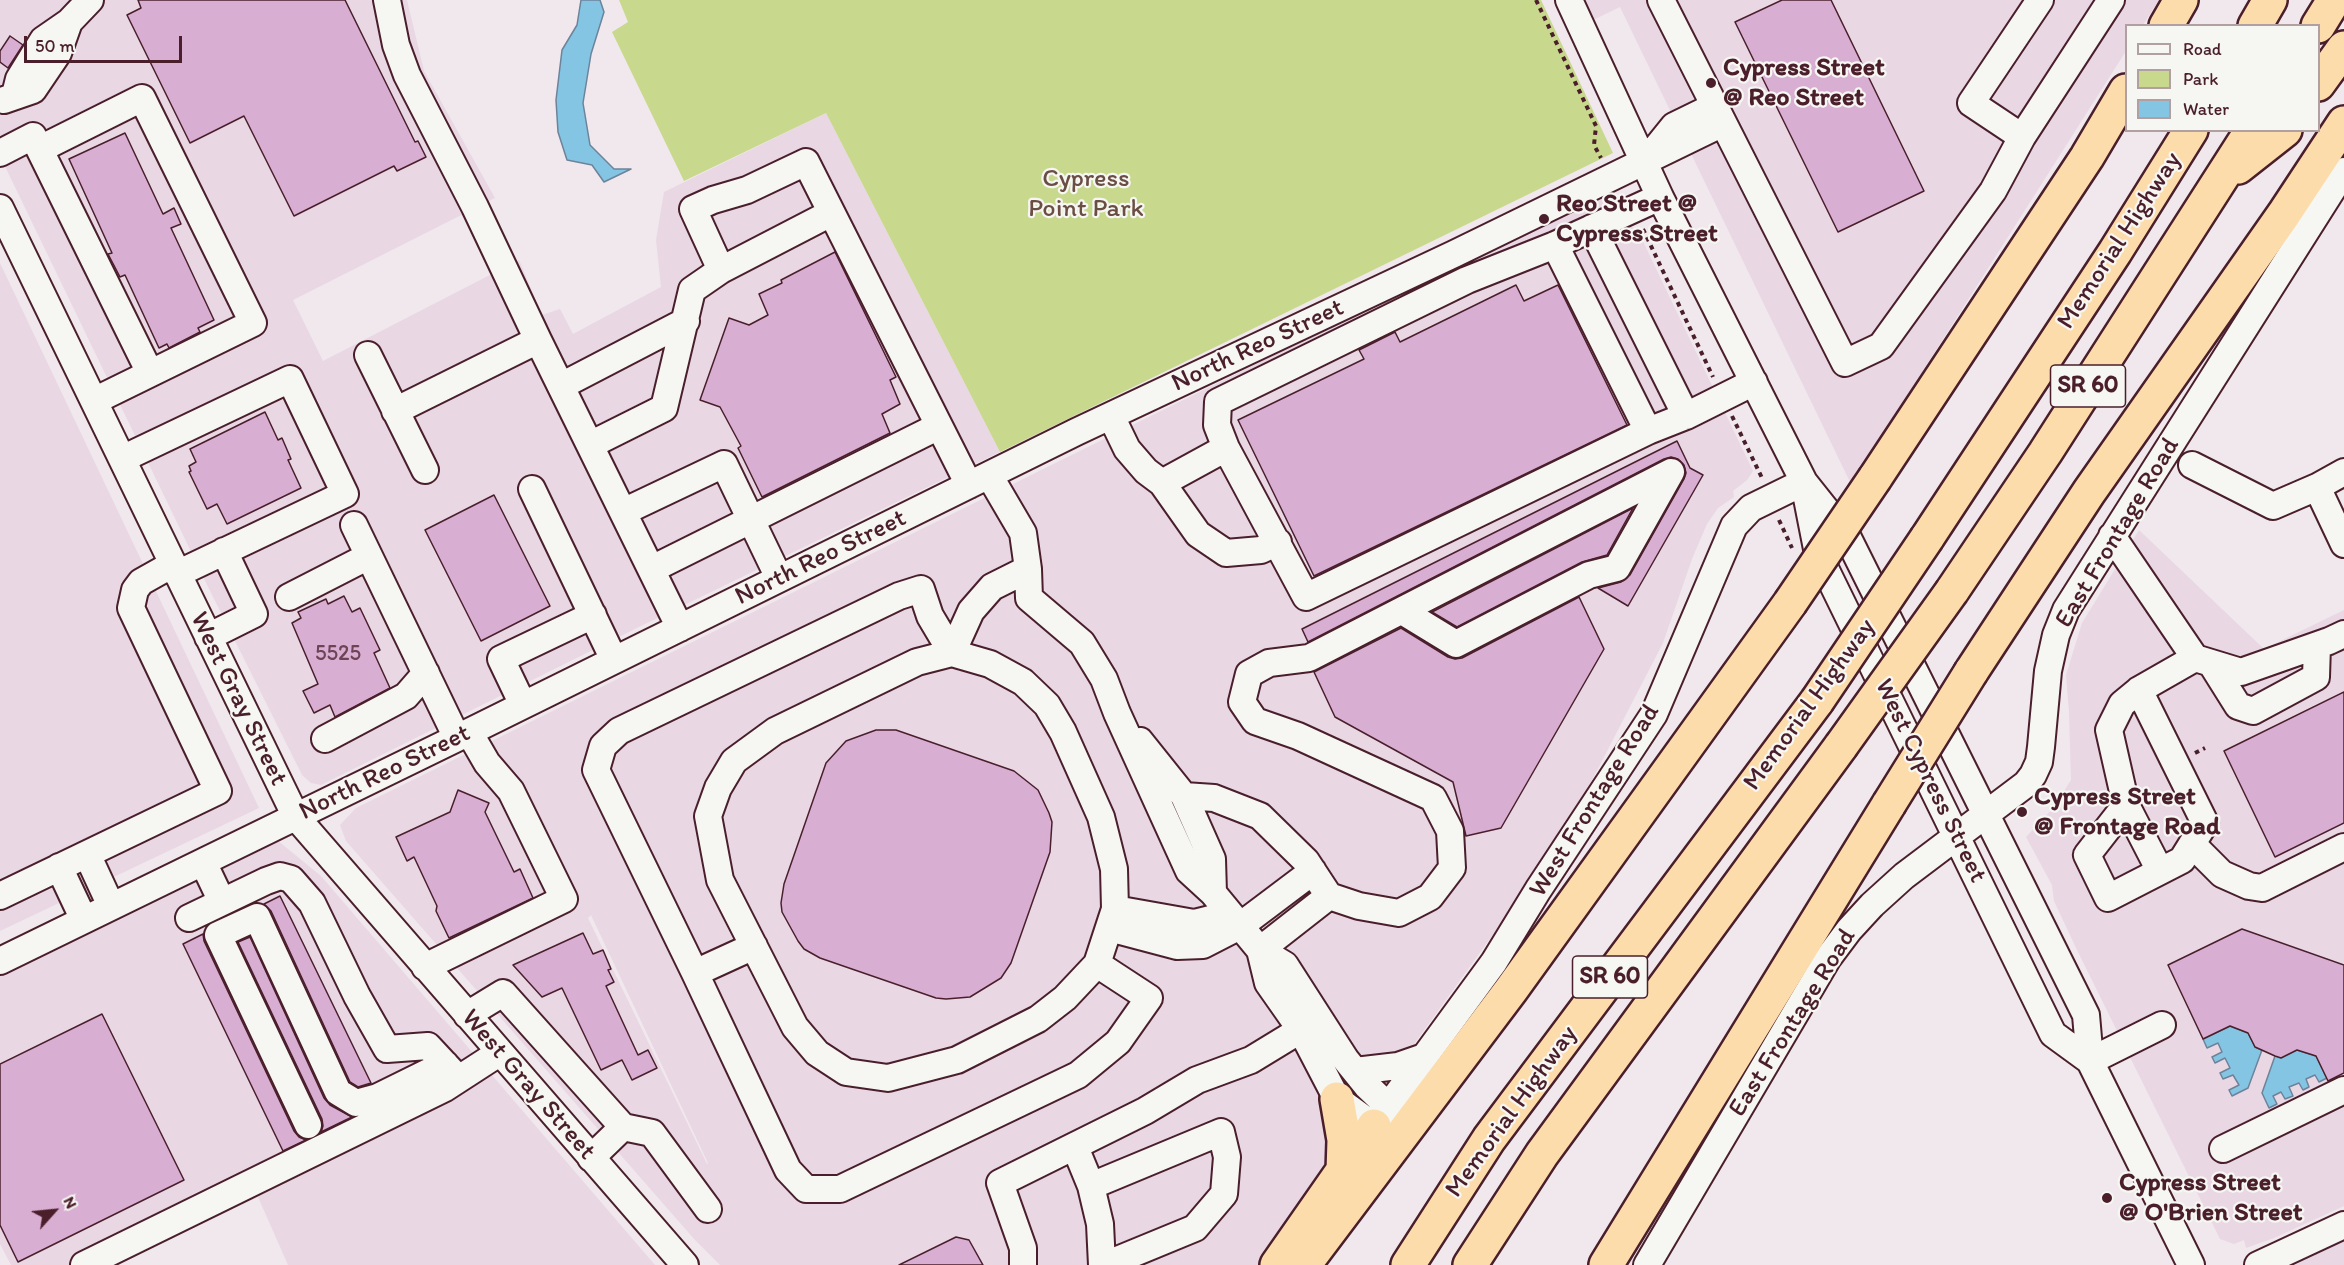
<!DOCTYPE html>
<html>
<head>
<meta charset="utf-8">
<style>
	body { margin:0 }
	#map { position:relative; width:2344px; height:1265px; overflow:hidden; background:#f0e8ec; font-family:Itim,sans-serif }
	canvas { display:block }
	.legend { position:absolute; left:2125px; top:24px; width:195px; height:108px; box-sizing:border-box; background:#f6f6f2; border:2px solid #b1a0a2; margin:0; padding:8px 10px; list-style:none; font-size:18px; color:#4a1f2b }
	.legend li { display:flex; align-items:center; gap:12px; height:30px }
	.legend b { width:30px; border:2px solid #b1a0a2 }
	.north { position:absolute; left:24px; top:1181px; width:60px; height:60px; -webkit-text-stroke:4px #f6f6f2; paint-order:stroke; rotate:63deg; font-size:16px; font-weight:700; line-height:24px; text-align:center; color:#4a1f2b }
	.north::after { content:''; display:block; margin:auto; width:21px; height:27px; background:#4a1f2b; clip-path:polygon(50% 0,100% 100%,50% 72%,0 100%) }
	.scale { position:absolute; left:24px; top:36px; width:158px; height:27px; box-sizing:border-box; border:3px solid #4a1f2b; border-top:0; padding-left:8px; font-size:18px; line-height:21px; white-space:nowrap; color:#4a1f2b; -webkit-text-stroke:4px #f6f6f2; paint-order:stroke }
</style>
</head>
<body>
<div id="map">
<canvas width="2344" height="1265"></canvas>
<ul class="legend">
<li><b style="height:8px;background:#f6f6f2"></b>Road</li>
<li><b style="height:16px;background:#c8d98d"></b>Park</li>
<li><b style="height:16px;background:#84c5e4"></b>Water</li>
</ul>
<div class="north">N</div>
<div class="scale">50 m</div>
</div>
<script>
const ctx = document.querySelector('canvas').getContext('2d');
ctx.lineJoin = 'round';
function fillPath(path, color) {
  ctx.fillStyle = color;
  ctx.fill(path, 'evenodd');
}
function toPath(rows) {
  const path = new Path2D();
  for (const r of rows) {
    path.moveTo(r[0], r[1]);
    for (let i = 2; i < r.length; i += 2) path.lineTo(r[i], r[i + 1]);
  }
  return path;
}
function strokePath(path, color, width, dash) {
  ctx.strokeStyle = color;
  ctx.lineWidth = width;
  ctx.lineCap = dash ? 'butt' : 'round';
  ctx.setLineDash(dash || []);
  ctx.stroke(path);
}
function label(font, color, halo, rows, align = 'center') {
  ctx.font = font + ' Itim,sans-serif';
  ctx.lineWidth = 4.5;
  ctx.setLineDash([]);
  ctx.textBaseline = 'middle';
  ctx.strokeStyle = halo;
  ctx.fillStyle = color;
  for (const [text, x, y, turn = 0] of rows) {
    ctx.save();
    ctx.translate(x, y);
    ctx.rotate((+turn || 0) * Math.PI / 180);
    ctx.textAlign = isNaN(turn) ? turn : align;
    if (halo) ctx.strokeText(text, 0, 0);
    ctx.fillText(text, 0, 0);
    ctx.restore();
  }
}
const built = toPath([
	[0,0,407,0,424,71,495,198,293,300,323,361,519,260,542,315,560,309,573,334,661,287,656,240,664,192,826,113,1000,452,643,625,321,785,311,783,302,775,212,595,0,156],
	[1583,0,2159,0,2143,25,2126,26,2126,51,1851,484,1620,7,1593,20],
	[1605,192,1613,193,1629,225,1638,231,1753,471,1747,480,1733,491,1734,497,1718,508,1707,524,1692,559,1663,643,1561,840,1417,1040,1321,1191,1264,1265,720,1265,695,1240,346,841,340,825,356,808],
	[591,915,708,1163,707,1164,588,918],
	[0,263,259,808,0,931],
	[2139,530,2264,649,2344,610,2344,1206,2274,1238,2246,1248,2244,1240,2234,1244,2220,1239,2076,948,2054,901,2052,885,2026,837,2054,807,2071,780,2069,711,2066,675,2082,623],
	[277,840,321,876,655,1265,288,1265,258,1197,116,1265,11,1265,0,1244,0,973],
	[2344,1240,2344,1265,2295,1265]
]);
const green = toPath([
	[619,0,1541,0,1613,153,1000,452,826,113,684,181,612,32,628,22]
]);
const water = toPath([
	[581,0,600,0,604,12,591,54,583,103,590,145,614,169,631,169,604,182,592,165,567,160,558,132,556,100,562,50,577,25,581,0],
	[2230,1026,2248,1033,2255,1047,2262,1050,2248,1088,2232,1096,2229,1090,2239,1085,2233,1075,2223,1079,2220,1073,2230,1068,2225,1058,2215,1063,2212,1057,2222,1052,2218,1043,2207,1048,2203,1039,2230,1026],
	[2297,1050,2316,1056,2327,1078,2319,1082,2315,1075,2306,1079,2309,1087,2303,1090,2299,1083,2289,1087,2293,1096,2285,1099,2281,1092,2273,1096,2277,1104,2269,1108,2262,1093,2275,1056,2297,1050]
]);
const building = toPath([
	[138,0,345,0,415,142,418,141,426,157,397,171,394,166,294,216,244,116,190,143,127,15,141,8,138,0],
	[1782,0,1831,0,1924,191,1838,232,1735,22,1782,0],
	[10,36,23,45,8,68,0,62,0,51,10,36],
	[125,133,163,214,174,208,181,224,171,228,214,320,198,328,200,332,169,348,167,344,159,348,125,275,120,277,108,254,112,253,69,159,125,133],
	[835,252,896,377,890,380,900,404,882,414,890,433,762,497,738,448,741,446,720,407,700,400,729,318,749,325,768,315,759,294,782,283,781,280,835,252],
	[1516,285,1524,301,1558,285,1627,425,1314,576,1238,420,1364,359,1359,350,1395,332,1400,342,1516,285],
	[265,412,278,440,282,438,291,459,288,460,301,488,227,524,217,504,207,509,189,472,191,471,189,466,196,462,190,449,265,412],
	[1677,441,1690,468,1703,475,1628,606,1598,588,1621,582,1630,575,1684,479,1686,473,1684,465,1678,459,1671,457,1664,459,1308,642,1302,629,1677,441],
	[494,495,550,606,481,641,425,530,494,495],
	[1633,508,1607,555,1582,562,1457,627,1432,612,1633,508],
	[344,596,352,612,360,608,380,650,374,653,390,688,335,717,330,705,314,713,303,691,318,684,292,623,301,618,298,612,326,599,328,604,344,596],
	[1579,597,1604,649,1501,828,1466,836,1453,782,1335,717,1314,672,1401,628,1448,657,1455,659,1462,658,1579,597],
	[2344,692,2344,823,2275,857,2224,751,2344,692],
	[876,730,896,730,1014,771,1038,790,1049,813,1052,822,1050,852,1011,963,1001,978,970,997,946,999,936,998,820,958,804,949,798,941,782,912,781,903,784,884,826,763,846,741,876,730],
	[458,790,489,803,485,812,514,872,520,869,533,898,449,938,436,911,437,906,414,857,407,861,396,837,450,812,458,790],
	[280,896,371,1083,358,1087,350,1082,271,911,264,904,280,896],
	[2242,929,2344,965,2344,1073,2328,1081,2316,1056,2297,1050,2281,1058,2275,1056,2255,1047,2248,1033,2230,1026,2203,1039,2168,965,2242,929],
	[583,933,593,954,603,950,611,969,608,970,614,982,606,986,638,1055,648,1050,657,1068,632,1080,622,1060,601,1070,562,988,542,997,513,965,583,933],
	[203,934,204,941,294,1131,299,1137,306,1140,283,1151,183,944,203,934],
	[250,937,324,1098,330,1105,352,1117,321,1132,323,1126,322,1119,238,942,250,937],
	[102,1014,184,1180,18,1262,0,1225,0,1064,102,1014],
	[956,1237,969,1240,983,1265,899,1265,956,1237]
]);
const path = toPath([
	[1536,0,1596,126,1594,145,1601,158],
	[1643,229,1713,377],
	[1732,416,1763,480],
	[1779,520,1792,548],
	[2195,753,2205,748]
]);
const minor = toPath([
	[387,0,396,45,407,75,475,207,538,340,680,628],
	[1569,0,1660,197,1804,482,1847,536,2086,1015,2090,1061,2191,1265],
	[1661,0,1845,363,1881,346,1993,191,2022,137,2111,0],
	[15,95,19,79,43,40,69,22,90,0],
	[4,100,33,90,58,53,69,22],
	[2022,137,1971,103,2040,0],
	[40,149,142,98,253,323,94,401],
	[1653,152,1674,126,1715,106],
	[0,153,33,136,150,373],
	[1660,197,1555,245,1467,280,1218,402,1217,425,1226,448,1306,597,1648,431,1686,416,1754,382],
	[0,208,296,817,685,1265],
	[1592,228,1686,416],
	[1555,245,1648,431],
	[721,270,693,209,713,200,747,190,806,162,969,485],
	[368,355,425,470],
	[561,386,686,321],
	[395,411,538,340],
	[1111,416,1127,449,1146,471,1162,483,1226,448],
	[590,445,664,408,692,290,721,270,831,213],
	[122,459,290,379,345,494,177,574],
	[2192,465,2273,506,2317,487,2344,544],
	[989,475,1023,533,1028,569,1029,598,1082,643,1104,679,1117,713,1189,871,1213,893,1260,950,1285,965,1346,1060,1367,1086,1388,1106],
	[1162,483,1198,534,1226,553,1261,550,1278,542],
	[2317,487,2344,472],
	[1805,488,1818,554,2053,1034,2090,1061],
	[532,489,614,660],
	[623,512,724,464,779,578],
	[354,525,457,738],
	[2112,536,2195,658,2241,672,2329,641,2344,634],
	[652,569,939,426],
	[289,597,369,556],
	[208,637,254,614,224,551],
	[952,653,917,662,775,731,734,761,718,788,708,816,720,880,795,1027,817,1053,846,1072,888,1078,957,1060,1038,1019,1065,998,1097,964,1115,909,1114,869,1101,817,1063,732,1047,705,1023,682,990,664,952,653,930,616,921,589,899,596,619,731,603,746,596,770,695,973,788,1170,806,1189,840,1189,1078,1075,1118,1042,1149,998,1097,964],
	[952,653,971,611,992,587,1028,569],
	[2211,663,2238,706,2253,711,2316,677,2317,646],
	[2139,690,2205,823,2182,860,2108,898,2087,855,2126,805,2109,730,2122,704,2139,690,2195,658],
	[523,705,501,659,593,615],
	[325,739,406,696,426,673],
	[1140,741,1184,796,1212,859,1213,893],
	[1184,796,1214,798,1260,816,1306,861,1329,896,1359,906,1399,913,1430,897,1452,868,1450,831,1433,798,1298,736,1255,721,1242,702,1249,674,1269,663,1309,658,1671,472,1617,568,1589,575,1456,644,1402,611],
	[2126,805,2160,871],
	[2192,844,2222,874,2249,886,2262,888,2344,847],
	[87,854,111,906],
	[203,862,222,902],
	[59,867,84,920],
	[0,896,218,791,131,608,135,590,141,582,173,564],
	[1115,909,1194,923,1230,914],
	[189,918,266,881,280,876,291,879,312,903,357,996,387,1049,428,1046,456,1076],
	[1109,928,1177,946,1203,945,1240,926,1313,871],
	[1260,950,1268,983,1301,1030,1337,1099,1374,1126,1494,962,1538,890,1654,714,1734,526,1751,508,1804,482],
	[1260,950,1329,896],
	[0,961,457,738,1076,432,1454,254,1723,123],
	[425,967,564,899,511,791,487,763,469,732],
	[695,973,754,946],
	[467,1015,503,993,623,1127],
	[2090,1061,2162,1025],
	[1355,1071,1398,1066,1424,1057],
	[308,1125,218,935,257,917,338,1092,356,1103,378,1097,445,1064],
	[1075,1147,1091,1186,1221,1132,1227,1157,1224,1194,1195,1228,1105,1265],
	[2223,1149,2344,1090],
	[591,1158,623,1127,652,1133,708,1209],
	[1091,1186,1100,1224,1102,1265],
	[84,1265,445,1088,499,1053],
	[1023,1265,1023,1248,1000,1183,1145,1111,1197,1080,1251,1060,1315,1021],
	[1647,1265,1828,958,1849,930,1872,905,1904,876,2026,784,2033,775,2039,762,2041,747,2048,671,2056,635,2066,610,2344,171],
	[2258,1265,2344,1225]
]);
const highway = toPath([
	[2166,26,2181,0],
	[2255,26,2270,0],
	[2318,26,2334,0],
	[2318,84,2344,48],
	[2238,167,2285,130],
	[1875,478,2087,157,2126,91],
	[1927,538,2115,252,2191,130],
	[1952,591,2045,453,2252,130],
	[1971,672,2089,492,2284,214,2344,123],
	[1337,1099,1344,1140,1343,1171],
	[1277,1265,1374,1126],
	[1304,1265,1511,990,1790,603],
	[1408,1265,1489,1139,1817,701],
	[1470,1265,1542,1154,1841,746],
	[1606,1265,1889,804]
]);
const highwayBridge = toPath([
	[1790,603,1875,478],
	[1817,701,1927,538],
	[1841,746,1952,591],
	[1889,804,1971,672]
]);
const markers = [
	[1711,83,6,"#4a1f2b"],
	[1544,219,6,"#4a1f2b"],
	[2022,812,6,"#4a1f2b"],
	[2107,1198,6,"#4a1f2b"]
];
const numberNames = [
	["5525",338,654]
];
const shields = [
	[2088,386,75],
	[1610,977,75]
];
const shieldNames = [
	["SR 60",2088,386],
	["SR 60",1610,977]
];
const poiNames = [
	["Cypress Street",1723,68],
	["@ Reo Street",1723,98],
	["Reo Street @",1556,204],
	["Cypress Street",1556,234],
	["Cypress Street",2034,797],
	["@ Frontage Road",2034,827],
	["Cypress Street",2119,1183],
	["@ O'Brien Street",2119,1213]
];
const parkNames = [
	["Cypress",1086,179],
	["Point Park",1086,209]
];
const streetNames = [
	["Memorial Highway",2120,241,-57],
	["North Reo Street",1258,346,-25],
	["East Frontage Road",2118,533,-59],
	["North Reo Street",821,558,-26],
	["West Gray Street",238,699,64],
	["Memorial Highway",1810,705,-54],
	["North Reo Street",385,773,-26],
	["West Cypress Street",1930,781,64],
	["West Frontage Road",1595,801,-58],
	["East Frontage Road",1793,1023,-58],
	["West Gray Street",528,1085,49],
	["Memorial Highway",1512,1112,-54]
];
fillPath(built, '#e9d7e4');
fillPath(green, '#c8d98d');
fillPath(water, '#84c5e4');
strokePath(water, '#6d839a', 1.5);
fillPath(building, '#d8aed3');
strokePath(building, '#4a1f2b', 1.5);
strokePath(minor, '#4a1f2b', 30);
strokePath(highway, '#4a1f2b', 38);
strokePath(path, '#4a1f2b', 4, [4.5, 4.5]);
strokePath(minor, '#f6f6f2', 26);
strokePath(highway, '#fddcac', 33);
strokePath(highwayBridge, '#4a1f2b', 38, []);
strokePath(highwayBridge, '#fddcac', 33);
for (const [x, y, r, color] of markers) {
  const dot = new Path2D();
  dot.arc(x, y, r, 0, 2 * Math.PI);
  ctx.fillStyle = color;
  ctx.fill(dot);
  strokePath(dot, '#f6f6f2', 2);
}
label('22px', '#6e4355', null, numberNames);
for (const [x, y, w] of shields) {
  const box = new Path2D();
  box.roundRect(x - w / 2, y - 21, w, 42, 4.5);
  ctx.fillStyle = '#f6f6f2';
  ctx.fill(box);
  strokePath(box, '#4a1f2b', 1.5);
}
label('bold 24px', '#4a1f2b', null, shieldNames);
label('bold 26px', '#4a1f2b', '#f6f6f2', poiNames, 'left');
label('26px', '#6a4e44', '#f6f6f2', parkNames);
label('26px', '#4a1f2b', '#f6f6f2', streetNames);
</script>
</body>
</html>
